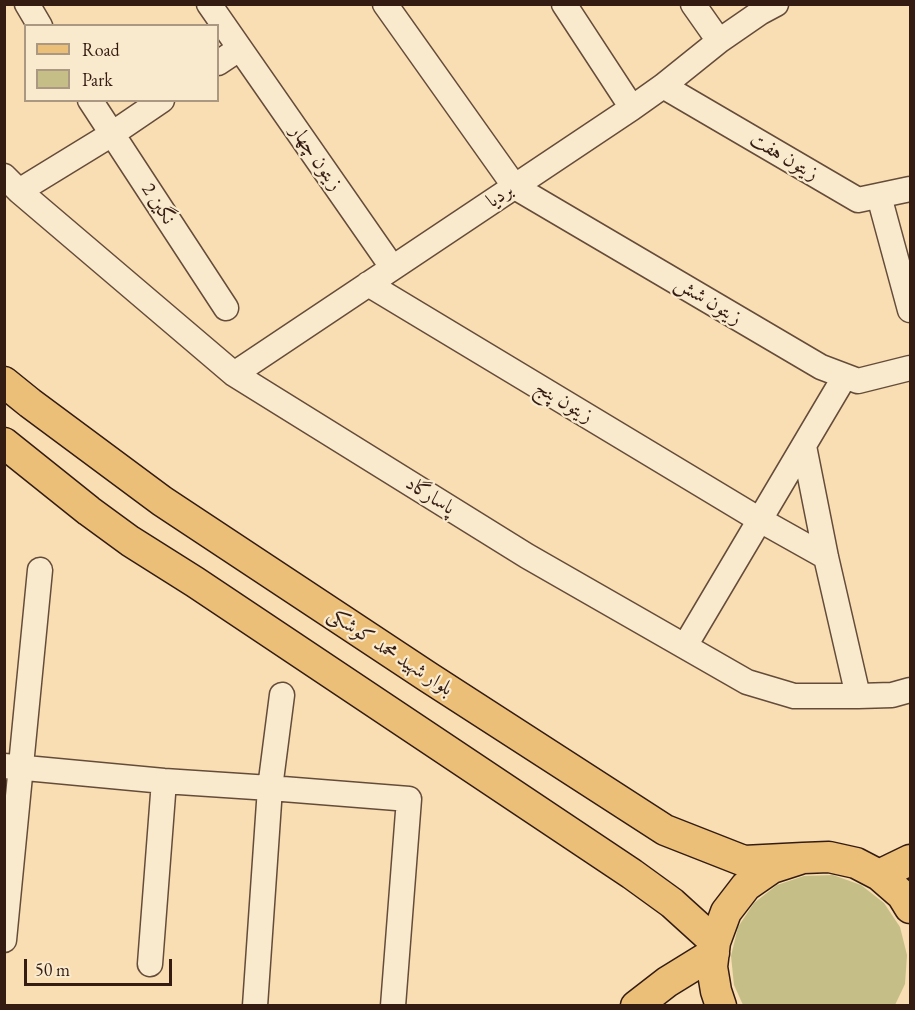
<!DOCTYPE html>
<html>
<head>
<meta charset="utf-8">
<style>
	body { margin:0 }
	#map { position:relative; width:915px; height:1010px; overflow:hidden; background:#f8deb2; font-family:"EB Garamond",serif }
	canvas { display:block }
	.frame { position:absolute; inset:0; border:6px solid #341c12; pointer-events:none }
	.legend { position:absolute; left:24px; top:24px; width:195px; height:78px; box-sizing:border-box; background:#faeacd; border:2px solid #ab9882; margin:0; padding:8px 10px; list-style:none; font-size:18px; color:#341c12 }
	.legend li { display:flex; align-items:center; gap:12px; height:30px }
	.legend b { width:30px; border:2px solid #ab9882 }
	.scale { position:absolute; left:24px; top:959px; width:148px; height:27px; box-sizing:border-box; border:3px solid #341c12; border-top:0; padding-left:8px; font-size:18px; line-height:21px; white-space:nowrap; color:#341c12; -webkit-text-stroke:4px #faeacd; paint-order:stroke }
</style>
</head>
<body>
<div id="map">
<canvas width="915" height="1010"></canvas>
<div class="frame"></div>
<ul class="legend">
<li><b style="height:8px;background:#ecbf79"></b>Road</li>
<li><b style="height:16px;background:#c5bf87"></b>Park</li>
</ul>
<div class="scale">50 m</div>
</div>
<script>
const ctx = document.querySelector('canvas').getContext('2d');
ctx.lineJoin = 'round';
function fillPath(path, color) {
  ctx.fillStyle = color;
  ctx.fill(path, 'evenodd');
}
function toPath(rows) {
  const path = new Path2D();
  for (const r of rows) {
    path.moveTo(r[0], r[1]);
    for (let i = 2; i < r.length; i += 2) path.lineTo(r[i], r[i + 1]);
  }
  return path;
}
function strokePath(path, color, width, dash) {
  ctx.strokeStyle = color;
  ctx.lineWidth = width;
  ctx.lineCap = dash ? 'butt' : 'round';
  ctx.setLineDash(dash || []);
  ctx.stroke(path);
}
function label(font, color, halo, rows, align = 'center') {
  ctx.font = font + ' "EB Garamond",Amiri,serif';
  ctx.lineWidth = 4.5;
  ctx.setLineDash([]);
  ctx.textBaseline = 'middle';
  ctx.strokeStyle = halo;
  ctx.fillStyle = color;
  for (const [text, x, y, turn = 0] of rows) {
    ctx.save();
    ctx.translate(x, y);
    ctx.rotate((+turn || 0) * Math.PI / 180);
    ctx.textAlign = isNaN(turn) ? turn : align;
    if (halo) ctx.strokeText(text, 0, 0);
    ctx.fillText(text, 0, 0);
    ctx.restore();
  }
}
const green = toPath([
	[833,875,861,885,884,903,900,927,907,955,905,984,895,1005,743,1005,734,985,731,956,738,927,754,903,777,885,804,876]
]);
const minor = toPath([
	[27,4,40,26],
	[209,4,392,267],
	[385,4,515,187,821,367,858,381,910,368],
	[564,4,632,108],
	[693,4,719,41],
	[218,63,239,49],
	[663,86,858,200,910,189],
	[90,100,226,308],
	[4,176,19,191,234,374,527,556,747,682,794,696,858,696,892,695,910,690],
	[19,191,112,134,162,100],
	[879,196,910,310],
	[368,284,760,520,826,557],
	[234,374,632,108,663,86,719,41,761,12,776,4],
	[804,446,826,557,858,696],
	[685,646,845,376],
	[4,766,164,781,270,788,409,799,393,1006],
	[4,940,40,570],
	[150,964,164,781],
	[255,1006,270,788,282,695]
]);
const major = toPath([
	[4,382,30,403,162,501,428,677,665,830,744,861,803,858],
	[4,443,89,511,130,541,195,582,632,874,672,903,715,942],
	[879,875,910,860],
	[636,1006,667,982,714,953],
	[721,1006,716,991,712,967,715,942,726,912,746,886,772,868,803,858,829,857,856,863,879,875,902,895,910,908]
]);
const streetNames = [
	["زیتون هفت",784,157,30],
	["زیتون چهار",316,158,55],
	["بردیا",500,196,-33],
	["نگین 2",158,204,57],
	["زیتون شش",708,301,31],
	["زیتون پنج",564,402,31],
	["پاسارگاد",430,496,32],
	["بلوار شهید محمد کوشکی",390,652,33]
];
fillPath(green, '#c5bf87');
strokePath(minor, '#654c3a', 27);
strokePath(major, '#341c12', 33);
strokePath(minor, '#faeacd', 24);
strokePath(major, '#ecbf79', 30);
label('20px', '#341c12', '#faeacd', streetNames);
</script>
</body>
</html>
